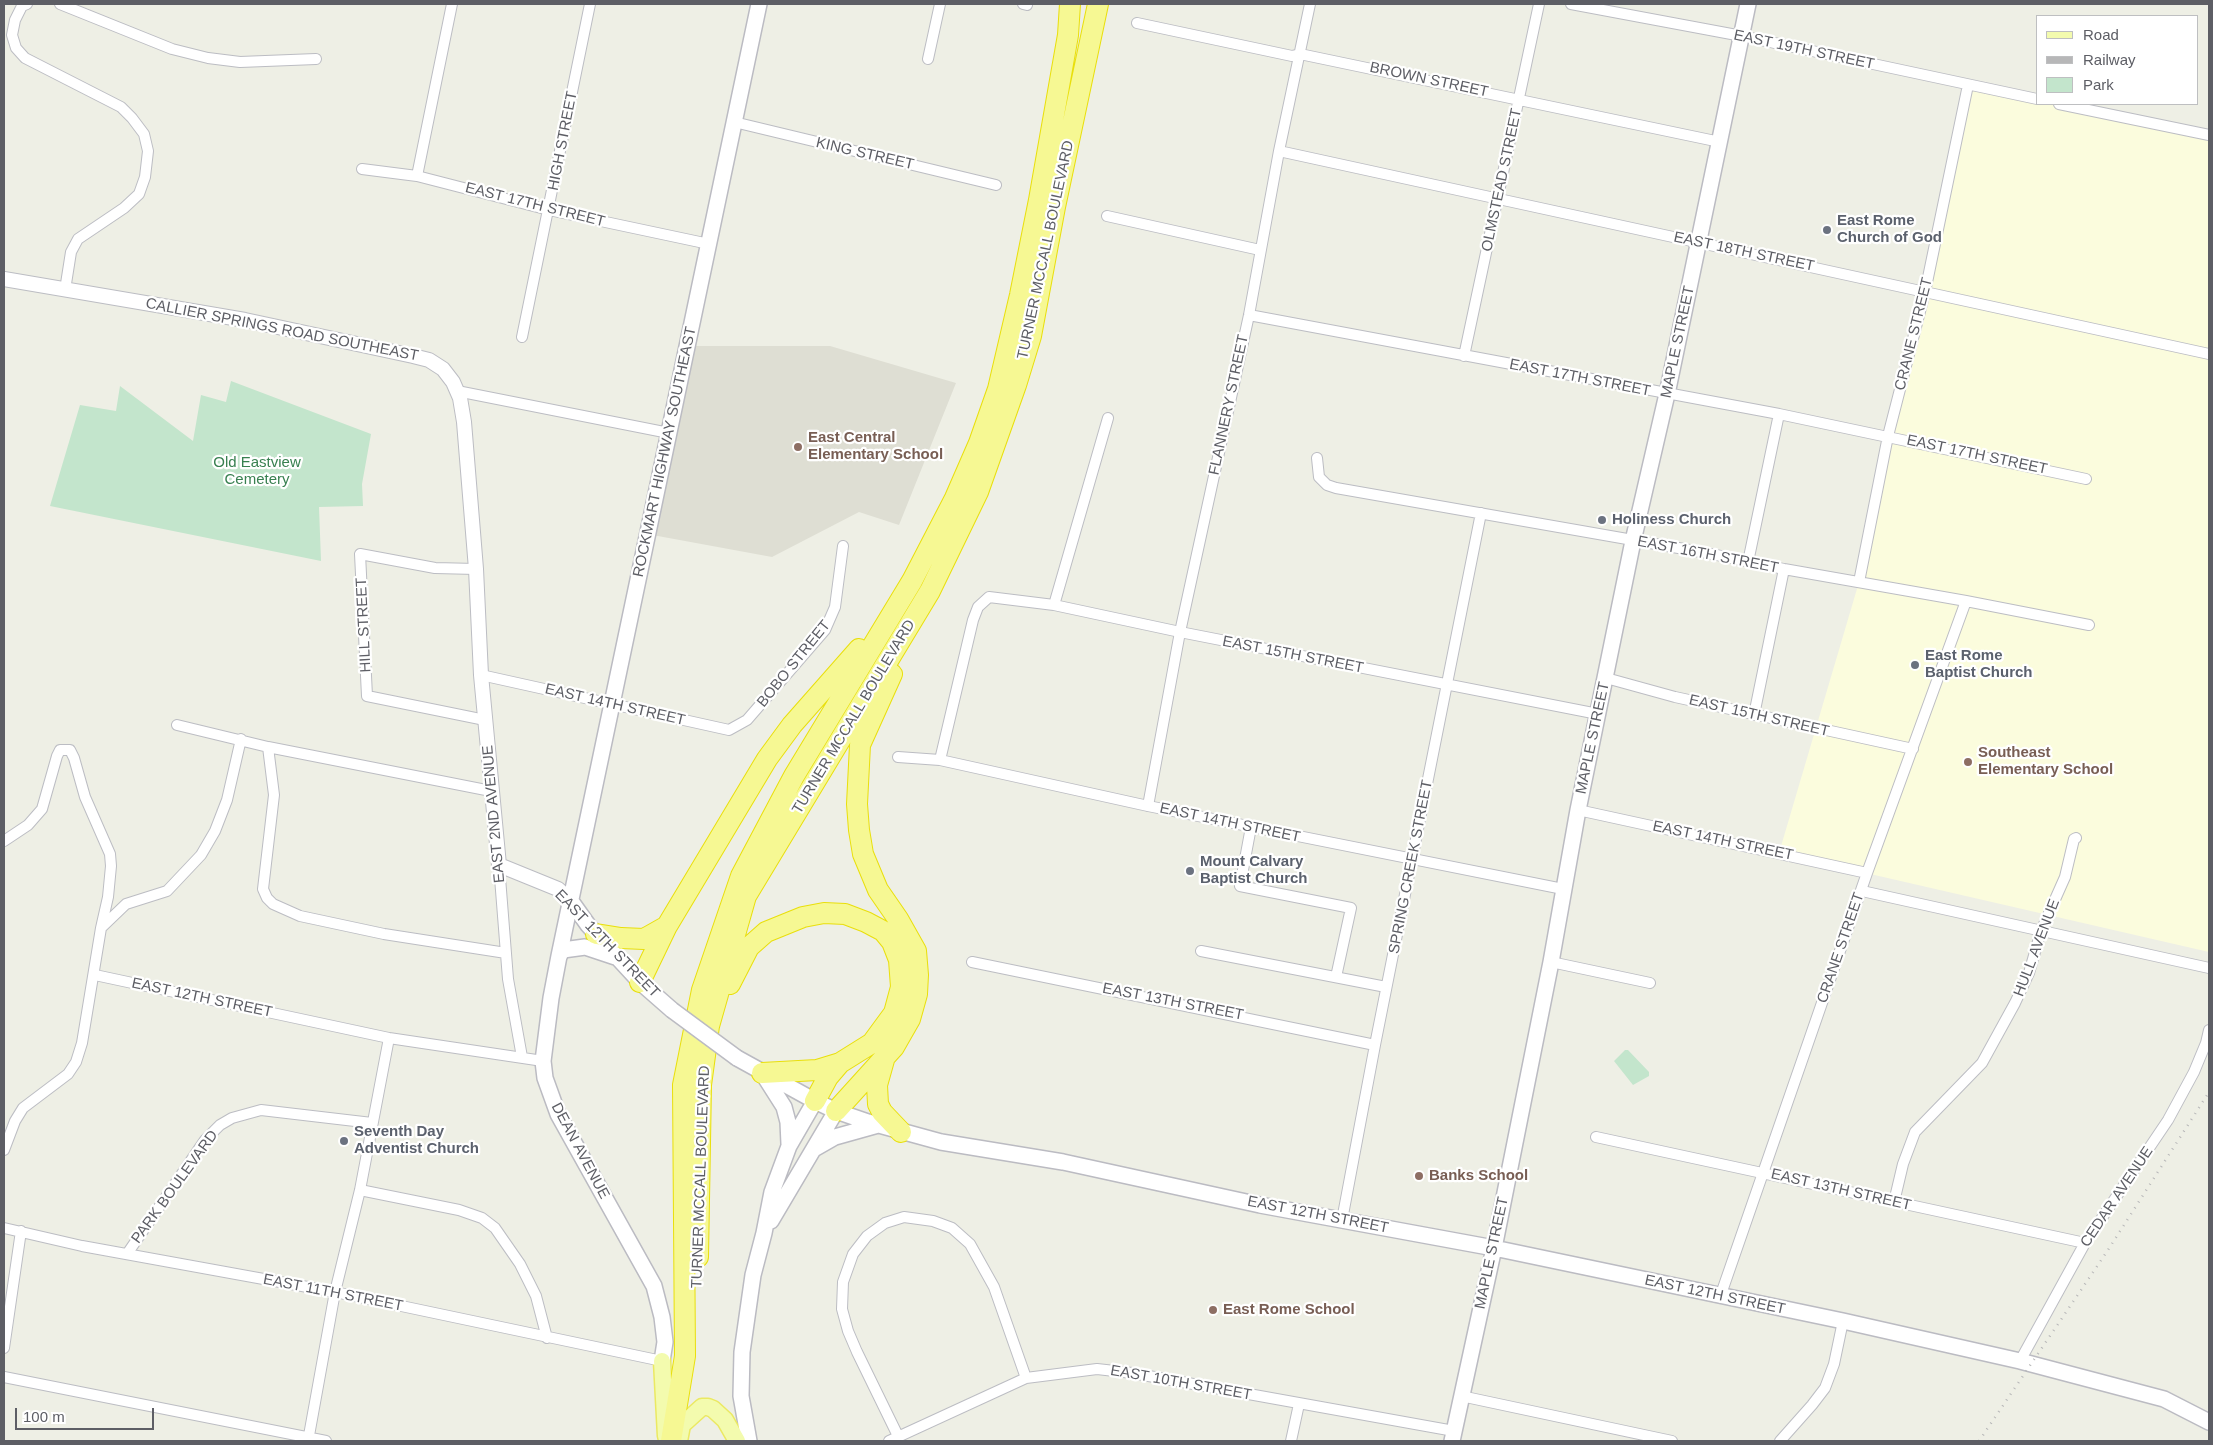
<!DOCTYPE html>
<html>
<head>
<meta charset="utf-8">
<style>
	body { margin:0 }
	#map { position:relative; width:2213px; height:1445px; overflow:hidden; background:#eeefe5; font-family:Arial,sans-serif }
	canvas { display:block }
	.frame { position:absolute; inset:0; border:5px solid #5d5e65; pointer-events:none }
	.legend { position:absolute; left:2036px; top:15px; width:162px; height:90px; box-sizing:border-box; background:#fff; border:1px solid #bebfc1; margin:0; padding:6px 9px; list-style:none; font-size:15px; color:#5d5e65 }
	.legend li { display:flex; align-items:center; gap:10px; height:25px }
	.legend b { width:25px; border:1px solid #bebfc1 }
	.scale { position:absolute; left:15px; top:1408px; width:139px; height:22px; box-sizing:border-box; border:2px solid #5d5e65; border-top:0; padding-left:6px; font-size:15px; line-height:18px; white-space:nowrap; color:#5d5e65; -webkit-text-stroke:4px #fff; paint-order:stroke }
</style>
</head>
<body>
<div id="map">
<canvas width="2213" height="1445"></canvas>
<div class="frame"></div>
<ul class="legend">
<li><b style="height:6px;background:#f3fbae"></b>Road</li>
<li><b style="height:6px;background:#b7b7b8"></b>Railway</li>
<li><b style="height:14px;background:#c3e5cc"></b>Park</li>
</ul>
<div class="scale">100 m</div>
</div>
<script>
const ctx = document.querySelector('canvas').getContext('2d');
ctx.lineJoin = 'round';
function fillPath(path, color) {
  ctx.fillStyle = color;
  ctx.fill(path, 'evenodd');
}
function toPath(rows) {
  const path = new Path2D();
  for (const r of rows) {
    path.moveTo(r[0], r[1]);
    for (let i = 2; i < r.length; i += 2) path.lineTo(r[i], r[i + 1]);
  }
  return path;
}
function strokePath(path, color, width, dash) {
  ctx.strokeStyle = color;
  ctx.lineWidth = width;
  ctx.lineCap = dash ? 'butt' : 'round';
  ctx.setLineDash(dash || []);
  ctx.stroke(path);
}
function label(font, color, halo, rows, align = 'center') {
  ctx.font = font + ' Arial,sans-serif';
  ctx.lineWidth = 4.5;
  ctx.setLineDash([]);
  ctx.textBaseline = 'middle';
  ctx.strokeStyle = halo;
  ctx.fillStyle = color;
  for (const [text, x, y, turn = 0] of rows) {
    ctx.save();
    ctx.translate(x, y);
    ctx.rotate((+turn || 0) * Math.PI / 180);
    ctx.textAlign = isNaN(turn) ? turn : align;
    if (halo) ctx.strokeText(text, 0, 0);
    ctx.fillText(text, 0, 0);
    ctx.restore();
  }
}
const commercial = toPath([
	[1968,85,2037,104,2061,104,2209,134,2209,952,1779,853,1859,582]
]);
const education = toPath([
	[687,346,830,346,956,383,899,525,859,512,772,557,647,534]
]);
const green = toPath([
	[231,381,371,434,362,484,363,506,319,507,321,561,50,506,80,405,116,411,120,386,193,441,201,395,226,402],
	[1625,1050,1628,1050,1649,1072,1649,1076,1633,1085,1614,1061]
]);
const minor = toPath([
	[27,4,22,6,15,20,12,35,16,48,25,58,121,107,132,118,144,134,148,151,145,177,139,194,124,208,78,239,71,252,65,290],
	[60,4,172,49,208,58,240,62,316,59],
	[1023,4,1027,5],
	[1571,4,1742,36,2037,99],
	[1137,23,1292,56,1300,54,1720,142],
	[928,59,940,4],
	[2059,104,2209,135],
	[734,122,996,185],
	[1279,151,2209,354],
	[362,169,417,176,549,210,709,244],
	[417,176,452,4],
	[1107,216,1260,250],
	[1249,315,1779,414,2086,479],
	[522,337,590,4],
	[1464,356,1539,4],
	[457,391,669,433],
	[1317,458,1319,477,1327,485,1336,488,1707,553,1784,569,1966,601,2089,625],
	[1748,562,1779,414],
	[476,569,435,568,360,554,367,696,485,720],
	[1859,582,1888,436,1925,292,1968,85],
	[1054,605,1108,418],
	[481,675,729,730,747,720,825,630,835,607,843,546],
	[1606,678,1675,697,1913,749],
	[1754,715,1784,569],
	[177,725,268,747,491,791],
	[268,747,274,795,263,889,267,898,273,904,300,916,384,934,506,953],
	[898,757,940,760,1148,806,1563,889],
	[940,760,973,620,978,607,989,597,1054,605,1180,632,1598,714],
	[1148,806,1180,632,1249,315,1279,151,1310,4],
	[1578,810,1867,873],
	[1251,827,1240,886,1351,908,1336,977],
	[4,841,28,825,42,809,57,756,60,750,70,750,74,758,85,797,110,854,111,866,108,897,101,928,82,1043,76,1062,68,1074,23,1108,15,1121,4,1150],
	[499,865,508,979,522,1057],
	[1862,891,2209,968],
	[101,928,126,904,167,891,201,855,215,831,227,800,241,739],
	[1201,951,1386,987],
	[972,962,1375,1045],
	[1551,962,1650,983],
	[95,975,389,1038,543,1061],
	[1596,1137,2085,1243],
	[360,1190,459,1210,482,1218,495,1228,520,1264,536,1296,547,1338],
	[1894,1202,1903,1164,1915,1132,1982,1063,2015,1003,2029,973,2041,931,2065,877,2074,839,2076,838],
	[1342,1220,1375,1045,1481,513],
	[4,1228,82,1246,335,1292,662,1361],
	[127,1254,205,1140,220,1125,232,1118,261,1110,372,1123],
	[1720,1297,1867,873,1966,601],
	[4,1348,21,1231],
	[2020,1361,2085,1243,2168,1120,2194,1072,2206,1043,2209,1030],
	[4,1377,326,1441],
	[1461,1396,1672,1441],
	[898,1436,857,1352,848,1331,842,1309,843,1282,853,1254,867,1236,885,1223,904,1217,933,1221,952,1228,970,1244,994,1287,1026,1378],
	[308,1441,335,1292,360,1190,389,1038],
	[889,1441,1026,1378,1097,1369,1132,1373,1454,1431],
	[1291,1441,1299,1404],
	[1780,1441,1812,1405,1825,1388,1834,1364,1843,1321]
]);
const tertiary = toPath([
	[4,279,245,320,413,356,429,360,443,369,453,382,460,398,464,422,476,569,481,675,499,865,558,889,571,901]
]);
const secondary = toPath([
	[571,901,588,925,617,957,640,982,672,1010],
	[559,956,563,950,585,947,615,957],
	[737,1058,815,1101,836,1111,868,1122,941,1142,1063,1162,1260,1205,1494,1248,1843,1321,2020,1361,2164,1399,2209,1422],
	[763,1074,784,1107,788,1122,789,1144],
	[814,1149,835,1137,878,1125],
	[771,1221,836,1111],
	[662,1361,665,1342,662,1317,654,1286,558,1114,545,1078,543,1061,551,998,559,956,759,4],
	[749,1441,741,1396,742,1352,753,1275,764,1233,772,1192,789,1146,815,1101],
	[1452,1441,1494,1248,1551,962,1578,810,1633,541,1667,394,1748,4]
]);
const primary = toPath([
	[662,1361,666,1436],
	[679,1441,682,1425,702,1407,708,1407,713,1409,725,1420,737,1441]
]);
const motorway = toPath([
	[596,934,621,938,644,939,667,926],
	[640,982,667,926,767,759,792,725,859,649],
	[730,984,749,947,766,932,803,917,824,913,845,914,866,922,883,931,892,942,899,960,901,987,894,1013,872,1043,840,1063,817,1070,762,1073],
	[884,1060,877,1085,878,1104,882,1112,901,1132],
	[815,1101,828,1077,840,1063],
	[836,1111,894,1047,910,1019,917,994,918,975,916,951,898,919,878,890,863,854,859,830,857,804,860,745,892,674],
	[698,1257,701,1085,709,1026,746,896,930,591,978,492,1016,385,1031,336,1055,207,1098,4],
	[671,1441,685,1356,683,1085,702,990,741,876,794,776,912,581,955,498,979,443,998,389,1020,295,1039,200,1068,35,1070,4]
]);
const rail = toPath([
	[1979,1441,2108,1250,2209,1092]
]);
const secondaryBridge = toPath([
	[672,1010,737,1058]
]);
const markers = [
	[1827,230,5,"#6b7280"],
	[798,447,5,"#8d6e63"],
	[1602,520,5,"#6b7280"],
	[1915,665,5,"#6b7280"],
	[1968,762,5,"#8d6e63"],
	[1190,871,5,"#6b7280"],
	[344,1141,5,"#6b7280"],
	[1419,1176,5,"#8d6e63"],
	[1213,1310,5,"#8d6e63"]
];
const streetNames = [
	["EAST 19TH STREET",1804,50,12],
	["BROWN STREET",1429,80,12],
	["HIGH STREET",563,141,-79],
	["KING STREET",865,154,13],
	["OLMSTEAD STREET",1502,180,-78],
	["EAST 17TH STREET",535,205,14],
	["TURNER MCCALL BOULEVARD",1046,250,-78],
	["EAST 18TH STREET",1744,252,12],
	["CALLIER SPRINGS ROAD SOUTHEAST",282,330,11],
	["CRANE STREET",1914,334,-76],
	["MAPLE STREET",1678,342,-78],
	["EAST 17TH STREET",1580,378,11],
	["FLANNERY STREET",1229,405,-78],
	["ROCKMART HIGHWAY SOUTHEAST",665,452,-78],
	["EAST 17TH STREET",1977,455,12],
	["EAST 16TH STREET",1708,555,11],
	["HILL STREET",364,625,-93],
	["EAST 15TH STREET",1293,655,11],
	["BOBO STREET",794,664,-51],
	["EAST 14TH STREET",615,705,13],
	["EAST 15TH STREET",1759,716,13],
	["TURNER MCCALL BOULEVARD",854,717,-59],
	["MAPLE STREET",1593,738,-78],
	["EAST 2ND AVENUE",494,814,-95],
	["EAST 14TH STREET",1230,823,12],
	["EAST 14TH STREET",1723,841,12],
	["SPRING CREEK STREET",1411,867,-79],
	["EAST 12TH STREET",607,944,46],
	["CRANE STREET",1841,948,-71],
	["HULL AVENUE",2037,948,-69],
	["EAST 12TH STREET",202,998,12],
	["EAST 13TH STREET",1173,1002,11],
	["DEAN AVENUE",580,1151,62],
	["TURNER MCCALL BOULEVARD",701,1177,-88],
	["PARK BOULEVARD",175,1187,-54],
	["EAST 13TH STREET",1841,1190,13],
	["CEDAR AVENUE",2117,1197,-56],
	["EAST 12TH STREET",1318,1215,11],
	["MAPLE STREET",1492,1253,-78],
	["EAST 11TH STREET",333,1293,11],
	["EAST 12TH STREET",1715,1295,12],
	["EAST 10TH STREET",1181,1383,10]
];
const worshipNames = [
	["East Rome",1837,221],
	["Church of God",1837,238],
	["Holiness Church",1612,520],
	["East Rome",1925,656],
	["Baptist Church",1925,673],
	["Mount Calvary",1200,862],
	["Baptist Church",1200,879],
	["Seventh Day",354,1132],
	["Adventist Church",354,1149]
];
const educationNames = [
	["East Central",808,438],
	["Elementary School",808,455],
	["Southeast",1978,753],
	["Elementary School",1978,770],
	["Banks School",1429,1176],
	["East Rome School",1223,1310]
];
const parkNames = [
	["Old Eastview",257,463],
	["Cemetery",257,480]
];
fillPath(commercial, '#fbfcdd');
fillPath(education, '#deded3');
fillPath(green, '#c3e5cc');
strokePath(minor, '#bcbdc3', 12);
strokePath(tertiary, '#bcbdc3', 16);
strokePath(secondary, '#bbbbc2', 18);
strokePath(primary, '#ebe962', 19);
strokePath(motorway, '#e9df0b', 22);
strokePath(minor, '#fff', 10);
strokePath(tertiary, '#fff', 14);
strokePath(secondary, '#fff', 15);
strokePath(primary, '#f3fbae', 16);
strokePath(motorway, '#f6f893', 20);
strokePath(rail, '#b7b7b8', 2.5, [1, 6]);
strokePath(secondaryBridge, '#bbbbc2', 18, []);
strokePath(secondaryBridge, '#fff', 15);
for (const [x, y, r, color] of markers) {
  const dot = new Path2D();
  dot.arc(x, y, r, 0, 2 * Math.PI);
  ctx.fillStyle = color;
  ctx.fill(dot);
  strokePath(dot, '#fff', 2);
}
label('15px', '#5d5e65', '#fff', streetNames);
label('bold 15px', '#5b616d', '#fff', worshipNames, 'left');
label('bold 15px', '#785e54', '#fff', educationNames, 'left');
label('15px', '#388050', '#fff', parkNames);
</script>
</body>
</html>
